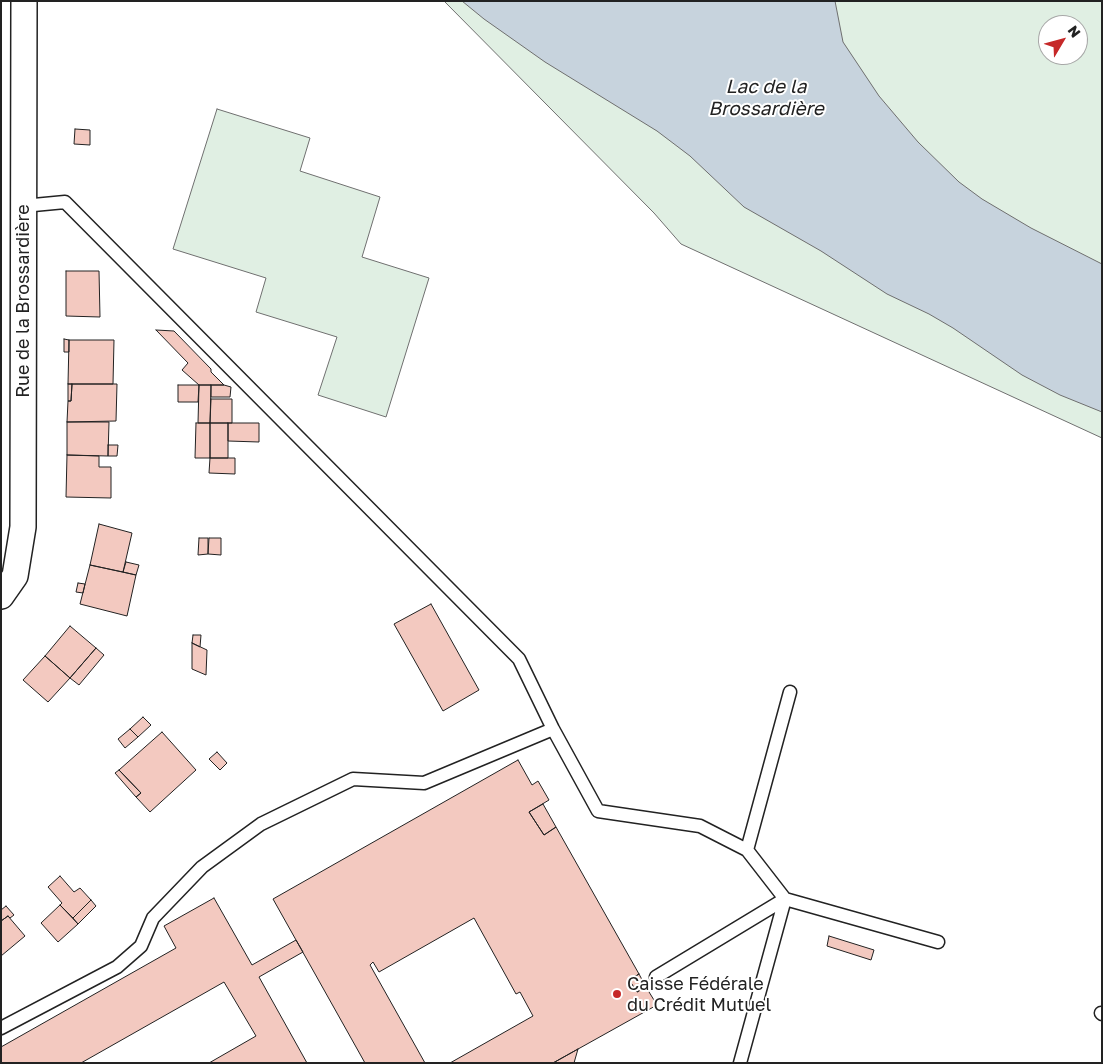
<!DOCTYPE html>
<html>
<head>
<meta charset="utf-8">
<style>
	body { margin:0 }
	#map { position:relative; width:1103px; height:1064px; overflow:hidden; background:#fff; font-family:"Golos Text",sans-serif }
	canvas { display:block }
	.frame { position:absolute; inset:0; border:2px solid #222; pointer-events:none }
	.north { position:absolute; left:1038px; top:15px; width:50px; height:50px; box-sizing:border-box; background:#fff; border:1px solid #a7a7a7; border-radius:50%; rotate:53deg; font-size:14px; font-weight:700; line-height:20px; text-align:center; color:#222 }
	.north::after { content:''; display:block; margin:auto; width:18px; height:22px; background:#c62828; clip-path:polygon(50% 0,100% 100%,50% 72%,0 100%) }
</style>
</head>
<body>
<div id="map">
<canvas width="1103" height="1064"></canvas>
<div class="frame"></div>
<div class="north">N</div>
</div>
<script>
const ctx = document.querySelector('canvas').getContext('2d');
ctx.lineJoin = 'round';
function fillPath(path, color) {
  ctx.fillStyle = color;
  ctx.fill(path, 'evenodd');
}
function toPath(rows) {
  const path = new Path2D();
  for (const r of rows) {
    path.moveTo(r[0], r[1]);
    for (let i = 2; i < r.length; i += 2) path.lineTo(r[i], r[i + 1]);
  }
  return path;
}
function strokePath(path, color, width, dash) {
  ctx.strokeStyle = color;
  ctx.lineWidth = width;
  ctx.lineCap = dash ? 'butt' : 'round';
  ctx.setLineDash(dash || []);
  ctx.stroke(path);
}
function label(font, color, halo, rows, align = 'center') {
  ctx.font = font + ' "Golos Text",sans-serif';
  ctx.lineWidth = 4;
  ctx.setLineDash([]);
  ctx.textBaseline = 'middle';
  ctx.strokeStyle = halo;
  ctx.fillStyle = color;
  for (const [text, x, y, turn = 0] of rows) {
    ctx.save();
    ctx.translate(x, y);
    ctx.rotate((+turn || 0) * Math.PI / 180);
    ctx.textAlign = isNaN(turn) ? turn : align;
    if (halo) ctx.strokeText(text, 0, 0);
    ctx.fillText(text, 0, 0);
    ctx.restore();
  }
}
const green = toPath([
	[444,1,1102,1,1102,438,681,244,654,213,444,1],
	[1048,25,1078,25,1078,55,1048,55,1048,25],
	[217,109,310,138,300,171,380,197,362,257,429,278,386,417,318,395,337,337,256,312,266,278,173,249,217,109]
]);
const water = toPath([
	[462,1,835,1,843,42,879,96,918,142,959,182,982,199,1031,228,1102,264,1102,412,1060,395,1022,375,953,328,929,314,887,294,821,251,744,207,690,156,657,131,545,62,484,19,462,1]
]);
const building = toPath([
	[75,129,90,130,90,145,74,144,75,129],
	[66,271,99,271,100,317,66,316,66,271],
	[156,330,174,331,211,369,211,372,224,385,199,385,182,370,188,363,156,330],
	[64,339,69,340,69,352,64,352,64,339],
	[69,340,114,340,113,384,68,384,69,340],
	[68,384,72,384,71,401,68,401,68,384],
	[72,384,117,384,116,421,67,422,68,401,71,401,72,384],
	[178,385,199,385,198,402,178,402,178,385],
	[199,385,211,385,210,423,198,423,199,385],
	[211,385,224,385,231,387,230,397,211,397,211,385],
	[211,399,232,399,232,423,210,423,211,399],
	[67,422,109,422,108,456,67,455,67,422],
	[196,423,210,423,210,458,195,458,196,423],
	[210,423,228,423,228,458,210,458,210,423],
	[228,423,259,423,259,442,228,441,228,423],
	[108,445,118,445,117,456,108,456,108,445],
	[67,455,99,456,99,467,111,467,111,498,66,497,67,455],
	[210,458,235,458,235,474,209,473,210,458],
	[99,524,132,533,123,572,90,565,99,524],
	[199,538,208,538,208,554,198,555,199,538],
	[209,538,221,538,221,555,208,554,209,538],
	[126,562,139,565,136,575,123,572,126,562],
	[90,565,136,575,127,616,80,604,90,565],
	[78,583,85,584,83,593,76,592,78,583],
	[431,604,479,690,443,711,394,624,431,604],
	[70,626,96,648,70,678,45,656,70,626],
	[193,635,201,635,200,647,192,643,193,635],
	[192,643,207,650,206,675,192,669,192,643],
	[96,648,104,655,79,685,70,678,96,648],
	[45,656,70,678,48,702,23,680,45,656],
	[143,717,151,725,138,737,130,729,143,717],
	[130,729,138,737,125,748,118,739,130,729],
	[162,732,196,770,150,812,136,797,141,793,119,770,162,732],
	[217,752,227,763,220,770,209,759,217,752],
	[518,760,532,785,538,781,549,800,529,812,544,835,556,827,639,974,629,980,637,992,646,987,657,1005,553,1063,450,1063,533,1016,520,992,516,994,474,918,379,972,373,962,370,965,425,1063,365,1063,273,899,518,760],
	[119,770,141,793,136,797,115,773,119,770],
	[543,804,556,827,544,835,529,812,543,804],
	[60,876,74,892,80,888,91,900,73,918,60,905,62,903,48,887,60,876],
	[214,898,252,965,296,940,303,952,259,977,307,1063,209,1063,256,1036,224,982,81,1063,1,1063,1,1047,176,948,164,926,214,898],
	[91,900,96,906,78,924,73,918,91,900],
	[60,905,78,924,58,942,41,923,60,905],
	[6,906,14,915,10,918,8,916,1,921,1,910,6,906],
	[8,916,25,936,1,956,1,921,8,916],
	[829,936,874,950,871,960,827,946,829,936],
	[639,974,646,987,637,992,629,980,639,974],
	[578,1049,574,1063,553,1063,578,1049]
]);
const lane = toPath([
	[23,206,65,202,519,659,553,729,598,811,700,826,747,850],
	[790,692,747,850,785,899,938,942],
	[656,977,785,899],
	[1101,1013,1102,1014],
	[1,1028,117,967,141,946,153,918,202,867,261,824,353,779,424,783,553,729],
	[740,1063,785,899]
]);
const street = toPath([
	[1,596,15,576,23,527,24,1]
]);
const markers = [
	[617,994,5,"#c62828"]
];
const streetNames = [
	["Rue de la Brossardière",23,301,-90]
];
const poiNames = [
	["Caisse Fédérale",627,984],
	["du Crédit Mutuel",627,1005]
];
const waterNames = [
	["Lac de la",766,87],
	["Brossardière",766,109]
];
fillPath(green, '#e0efe3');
strokePath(green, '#6f6f6f', 1);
fillPath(water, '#c7d3dd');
strokePath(water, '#6f6f6f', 1);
fillPath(building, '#f3c9c0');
strokePath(building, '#222', 1);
strokePath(lane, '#222', 15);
strokePath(street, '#222', 28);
strokePath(lane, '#fff', 12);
strokePath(street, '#fff', 25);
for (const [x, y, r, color] of markers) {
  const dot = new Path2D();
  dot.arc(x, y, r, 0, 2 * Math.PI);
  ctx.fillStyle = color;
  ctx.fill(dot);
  strokePath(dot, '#fff', 2);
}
label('18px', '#222', '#fff', streetNames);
label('18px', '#222', '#fff', poiNames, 'left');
label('italic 19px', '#222', '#fff', waterNames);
</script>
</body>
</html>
